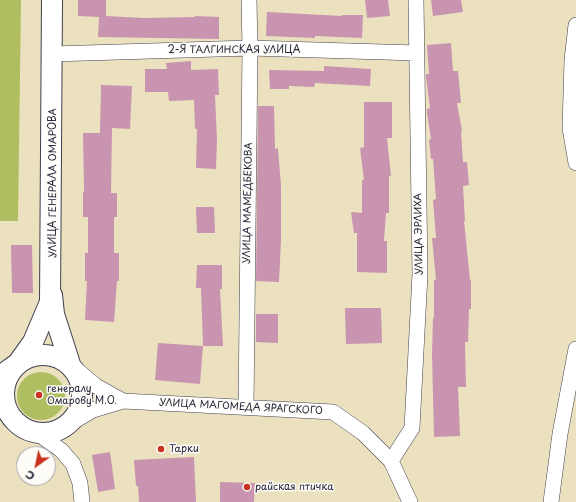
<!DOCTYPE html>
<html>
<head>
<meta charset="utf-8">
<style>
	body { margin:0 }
	#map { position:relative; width:576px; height:502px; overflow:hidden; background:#ebe1bf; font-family:"Playpen Sans",sans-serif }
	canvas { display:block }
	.north { position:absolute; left:16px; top:446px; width:40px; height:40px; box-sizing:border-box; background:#fdfcf7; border:1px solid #a5a5ac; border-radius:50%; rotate:213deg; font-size:11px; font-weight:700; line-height:16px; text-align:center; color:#22223b }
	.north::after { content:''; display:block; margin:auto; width:14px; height:18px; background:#c8321e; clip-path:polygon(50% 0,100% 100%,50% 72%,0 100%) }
</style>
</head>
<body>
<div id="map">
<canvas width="576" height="502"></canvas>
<div class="north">С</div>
</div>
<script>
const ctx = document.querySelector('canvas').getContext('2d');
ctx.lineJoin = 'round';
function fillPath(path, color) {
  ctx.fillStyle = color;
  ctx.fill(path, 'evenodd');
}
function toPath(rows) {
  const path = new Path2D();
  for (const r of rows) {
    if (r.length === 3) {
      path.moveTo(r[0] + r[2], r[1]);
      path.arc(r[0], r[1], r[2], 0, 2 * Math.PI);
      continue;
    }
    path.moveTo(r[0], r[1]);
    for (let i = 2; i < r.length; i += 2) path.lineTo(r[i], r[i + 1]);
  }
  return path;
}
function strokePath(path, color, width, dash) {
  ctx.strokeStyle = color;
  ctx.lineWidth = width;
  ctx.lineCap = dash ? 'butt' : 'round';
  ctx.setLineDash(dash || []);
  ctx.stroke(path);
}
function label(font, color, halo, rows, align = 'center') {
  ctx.font = font + ' "Playpen Sans",sans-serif';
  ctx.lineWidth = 3;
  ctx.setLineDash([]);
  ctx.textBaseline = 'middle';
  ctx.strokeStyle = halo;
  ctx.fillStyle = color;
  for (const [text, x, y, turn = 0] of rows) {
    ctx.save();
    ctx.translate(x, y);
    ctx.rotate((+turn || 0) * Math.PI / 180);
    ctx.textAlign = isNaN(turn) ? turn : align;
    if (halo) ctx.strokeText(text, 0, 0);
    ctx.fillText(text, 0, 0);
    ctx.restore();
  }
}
const green = toPath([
	[0,0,21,0,18,221,0,221],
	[41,396,24]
]);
const building = toPath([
	[78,0,106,0,106,16,144,18,195,17,195,16,219,17,219,39,98,37,99,17,78,16],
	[365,0,388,0,390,16,367,18],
	[431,0,461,0,463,12,433,16],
	[267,12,342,16,342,15,363,15,362,38,315,36,315,38,266,36],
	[451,43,453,71,458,71,461,103,457,103,462,131,461,131,463,162,467,162,469,185,463,186,465,221,464,221,470,280,471,280,471,309,469,309,468,342,465,342,466,387,458,387,460,436,434,437,432,354,433,318,434,318,434,280,436,280,432,238,436,238,433,200,436,199,433,159,431,159,429,140,431,139,427,113,427,109,430,108,426,77,426,74,429,74,427,45],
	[191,61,191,70,218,69,219,95,215,95,217,140,216,169,196,168,197,129,195,129,194,100,169,101,168,92,145,92,145,69,167,69,166,63],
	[324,66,371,69,370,86,315,83,314,87,289,86,289,89,270,89,269,70,324,71],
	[101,85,132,86,130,129,112,128,111,193,117,193,117,217,114,217,114,253,119,253,119,281,117,281,114,322,85,320,87,281,85,281,85,253,88,253,88,217,83,217,83,192,84,192,83,133,100,133],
	[364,102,392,102,392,138,387,138,391,176,389,176,389,213,386,213,384,241,387,241,387,273,357,272,357,233,354,233,351,212,362,213,362,180,364,180,360,148,364,147],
	[258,106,274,106,275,149,278,148,281,186,281,240,279,282,256,281],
	[196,207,214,207,215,233,197,233],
	[11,245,32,245,33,293,12,293],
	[197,265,222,265,222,289,220,289,223,346,203,346,201,288,196,288],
	[345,308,381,308,382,343,346,344],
	[256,314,278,314,278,343,256,342],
	[158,343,203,346,200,384,155,380],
	[110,452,115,489,98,492,92,455],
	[194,457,196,502,139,502,138,486,136,486,134,460],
	[220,482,255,483,254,502,220,502]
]);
const minor = toPath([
	[576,25,572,60,570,128,576,163],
	[52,54,250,48,417,53],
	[70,364,96,386,123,401],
	[246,407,250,48,249,0],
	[69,424,93,410,123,401,333,412,363,433,391,461,410,502],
	[37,433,61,450,73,464,80,483,82,502],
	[391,461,412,428,420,274,416,0],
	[551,502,560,434,576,349]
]);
const major = toPath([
	[52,295,54,314,70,364],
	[43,394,39],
	[0,376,18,363,33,342,50,302,52,0]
]);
const markers = [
	[39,395,4,"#c8321e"],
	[161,449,4,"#c8321e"],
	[247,487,4,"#c8321e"]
];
const streetNames = [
	["2-Я ТАЛГИНСКАЯ УЛИЦА",234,50],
	["УЛИЦА ГЕНЕРАЛА ОМАРОВА",53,183,-90],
	["УЛИЦА МАМЕДБЕКОВА",248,203,-89],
	["УЛИЦА ЭРЛИХА",419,234,-91],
	["УЛИЦА МАГОМЕДА ЯРАГСКОГО",241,407,3]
];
const poiNames = [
	["генералу",47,389],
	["Омарову М.О.",47,401],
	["Тарки",169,449],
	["райская птичка",255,487]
];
fillPath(green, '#aebe61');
fillPath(building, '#c894af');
strokePath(minor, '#403f4f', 16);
strokePath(major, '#403f4f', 22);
strokePath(minor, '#fff', 15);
strokePath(major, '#fff', 20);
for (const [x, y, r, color] of markers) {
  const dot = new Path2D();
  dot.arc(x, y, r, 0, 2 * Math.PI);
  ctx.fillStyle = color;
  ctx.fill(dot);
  strokePath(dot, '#fdfcf7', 1.5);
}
label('10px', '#22223b', '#fdfcf7', streetNames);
label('10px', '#22223b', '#fdfcf7', poiNames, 'left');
</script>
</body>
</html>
